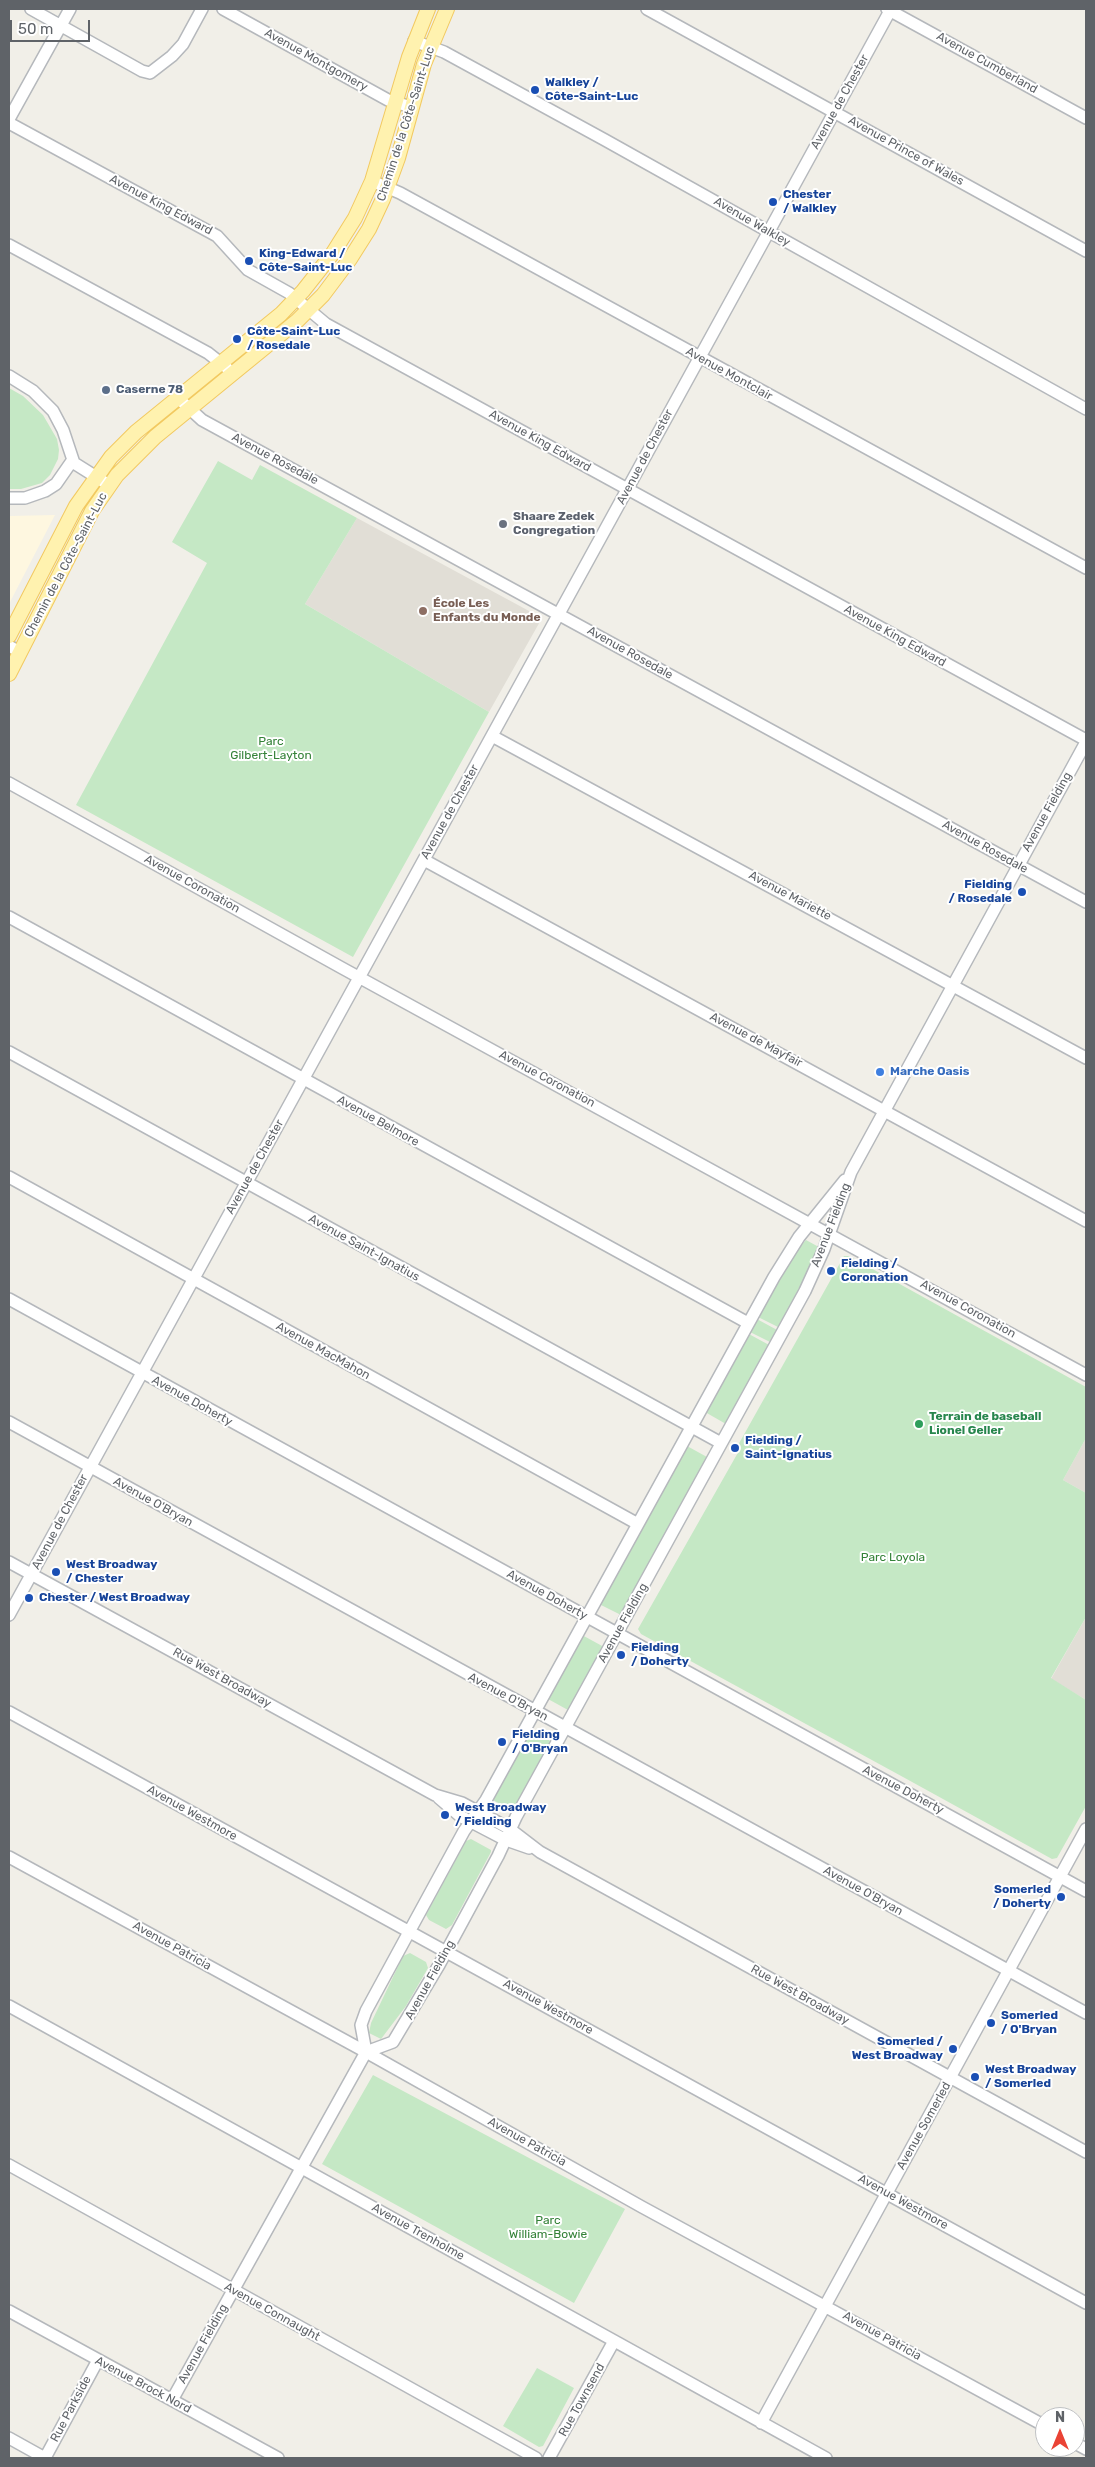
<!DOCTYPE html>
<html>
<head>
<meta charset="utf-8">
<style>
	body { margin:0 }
	#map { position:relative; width:1095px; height:2467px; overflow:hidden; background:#f1efe8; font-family:Rubik,sans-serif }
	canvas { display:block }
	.frame { position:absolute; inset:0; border:10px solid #5f6368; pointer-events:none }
	.north { position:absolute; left:1035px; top:2407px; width:50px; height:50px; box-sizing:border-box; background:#fff; border:1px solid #bfc1c3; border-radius:50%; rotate:0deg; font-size:14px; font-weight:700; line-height:20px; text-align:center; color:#5f6368 }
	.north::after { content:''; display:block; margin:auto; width:18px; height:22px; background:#ea4335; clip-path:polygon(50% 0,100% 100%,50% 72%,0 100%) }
	.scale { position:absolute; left:10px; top:20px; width:80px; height:22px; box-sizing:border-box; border:2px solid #5f6368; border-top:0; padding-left:6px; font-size:15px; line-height:18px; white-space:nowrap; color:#5f6368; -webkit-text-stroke:4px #fff; paint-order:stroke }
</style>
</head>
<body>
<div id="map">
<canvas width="1095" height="2467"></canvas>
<div class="frame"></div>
<div class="north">N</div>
<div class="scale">50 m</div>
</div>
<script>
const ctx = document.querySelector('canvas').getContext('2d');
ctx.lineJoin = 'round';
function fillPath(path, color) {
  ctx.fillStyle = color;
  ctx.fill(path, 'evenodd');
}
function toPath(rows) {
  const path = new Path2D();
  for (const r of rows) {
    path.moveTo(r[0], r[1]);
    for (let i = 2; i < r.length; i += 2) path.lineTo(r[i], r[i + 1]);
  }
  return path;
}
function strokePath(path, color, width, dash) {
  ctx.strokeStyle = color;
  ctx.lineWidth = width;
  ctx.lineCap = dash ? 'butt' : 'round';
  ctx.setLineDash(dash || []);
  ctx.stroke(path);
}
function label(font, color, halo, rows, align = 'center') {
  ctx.font = font + ' Rubik,sans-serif';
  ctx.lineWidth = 4;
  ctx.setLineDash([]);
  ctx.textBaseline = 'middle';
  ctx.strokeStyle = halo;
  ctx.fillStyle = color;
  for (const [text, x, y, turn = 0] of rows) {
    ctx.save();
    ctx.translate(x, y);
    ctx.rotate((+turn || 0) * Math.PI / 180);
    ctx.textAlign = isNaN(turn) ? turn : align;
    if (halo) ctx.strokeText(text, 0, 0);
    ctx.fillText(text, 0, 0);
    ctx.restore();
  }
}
const commercial = toPath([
	[55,515,9,604,9,516]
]);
const education = toPath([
	[357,518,542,618,489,712,305,604],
	[1086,1438,1086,1493,1063,1480],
	[1086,1617,1086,1700,1051,1679]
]);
const green = toPath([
	[9,388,23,396,43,415,57,439,59,450,58,459,50,475,42,483,21,489,9,489],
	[218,461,252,480,260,465,357,518,305,604,489,712,353,957,76,805,207,563,172,542],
	[806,1240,817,1246,817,1250,802,1287,780,1328,756,1316,791,1257],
	[844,1256,849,1256,1086,1387,1086,1438,1063,1480,1086,1493,1086,1617,1051,1678,1086,1700,1086,1806,1057,1858,1052,1859,903,1777,641,1634,638,1629,740,1449,737,1447],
	[755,1318,779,1331,772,1343,748,1331],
	[747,1333,771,1346,726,1424,705,1412],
	[687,1446,707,1457,621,1615,599,1604],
	[582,1635,604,1647,568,1710,548,1699],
	[531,1729,552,1742,513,1811,491,1799],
	[471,1839,491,1850,491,1852,452,1925,446,1929,429,1920,426,1915,466,1841],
	[410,1953,426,1962,428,1968,406,2006,381,2039,369,2033,371,2023,403,1956],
	[373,2075,625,2209,574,2303,322,2164],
	[537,2368,574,2388,543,2446,539,2447,503,2426]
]);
const minor = toPath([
	[31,9,142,71,150,73,172,56,183,44,202,9],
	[223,9,388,100,411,107],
	[647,9,1086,251],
	[887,9,1086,118],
	[414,41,444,52,605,140,1086,409],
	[9,119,70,9],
	[9,123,217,236,248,270,289,293,326,324,1086,740],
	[372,181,400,193,1086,568],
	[9,245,208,353,227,368],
	[9,376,33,391,53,411,63,430,74,463,109,485],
	[178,398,202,420,1086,902],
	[9,498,25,498,45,491,56,484,72,461],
	[9,646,20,652],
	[492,736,1086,1058],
	[9,783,342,968,1086,1375],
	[424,860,1086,1221],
	[9,917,748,1323],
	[9,1052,721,1443],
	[9,1177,638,1524],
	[9,1299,1086,1891],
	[9,1422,1086,2013],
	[9,1562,435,1795,462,1803,488,1817,510,1829,540,1852,1086,2152],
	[9,1615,891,9],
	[9,1712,1086,2303],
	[439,1798,460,1816,506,1840,529,1848],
	[9,1857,366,2052,642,2207,1045,2426],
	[9,2006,826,2458],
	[366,2052,393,2042,439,1965,498,1856,516,1817,805,1291,824,1249,851,1172,1086,742],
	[9,2165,536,2458],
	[9,2311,278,2458],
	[172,2400,366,2052,361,2025,366,2011,464,1831,486,1800,774,1277,799,1237,845,1180],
	[761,2423,1086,1829],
	[9,2438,45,2458],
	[1075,2443,1086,2449],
	[45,2458,98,2360],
	[549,2458,614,2341]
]);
const major = toPath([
	[9,636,76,506,111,457,136,432,281,314,303,291,333,253,355,218,372,181,409,57,428,9],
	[9,674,92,511,117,475,155,437,297,321,323,295,350,259,369,229,383,199,398,158,424,64,447,9]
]);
const markers = [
	[535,90,5,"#1a4fb4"],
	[773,202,5,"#1a4fb4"],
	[249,261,5,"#1a4fb4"],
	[237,339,5,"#1a4fb4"],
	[106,390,5,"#5c6f8a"],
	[503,524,5,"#6b7280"],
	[423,611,5,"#8d6e63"],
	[1022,892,5,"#1a4fb4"],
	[880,1072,5,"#3f7fe0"],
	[831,1271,5,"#1a4fb4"],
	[919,1424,5,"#2e9e5b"],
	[735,1448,5,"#1a4fb4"],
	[56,1572,5,"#1a4fb4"],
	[29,1598,5,"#1a4fb4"],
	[621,1655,5,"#1a4fb4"],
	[502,1742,5,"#1a4fb4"],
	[445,1815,5,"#1a4fb4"],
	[1061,1897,5,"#1a4fb4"],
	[991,2023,5,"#1a4fb4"],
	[953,2049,5,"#1a4fb4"],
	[975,2077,5,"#1a4fb4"]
];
const streetNames = [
	["Avenue Montgomery",316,60,29],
	["Avenue Cumberland",987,63,29],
	["Avenue de Chester",840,102,-61],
	["Chemin de la Côte-Saint-Luc",406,124,-72],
	["Avenue Prince of Wales",906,151,29],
	["Avenue King Edward",161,205,28],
	["Avenue Walkley",752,222,30],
	["Avenue Montclair",729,374,29],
	["Avenue King Edward",540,441,29],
	["Avenue de Chester",645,457,-62],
	["Avenue Rosedale",275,459,28],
	["Chemin de la Côte-Saint-Luc",66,565,-62],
	["Avenue King Edward",895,636,29],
	["Avenue Rosedale",630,653,29],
	["Avenue de Chester",450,812,-61],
	["Avenue Fielding",1047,812,-61],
	["Avenue Rosedale",985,847,29],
	["Avenue Coronation",192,884,29],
	["Avenue Mariette",790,896,28],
	["Avenue de Mayfair",756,1040,28],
	["Avenue Coronation",547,1079,28],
	["Avenue Belmore",378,1121,29],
	["Avenue de Chester",255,1167,-61],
	["Avenue Fielding",831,1225,-69],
	["Avenue Saint-Ignatius",364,1248,29],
	["Avenue Coronation",968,1309,29],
	["Avenue MacMahon",323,1351,29],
	["Avenue Doherty",192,1401,29],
	["Avenue O'Bryan",153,1502,29],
	["Avenue de Chester",60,1522,-62],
	["Avenue Doherty",547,1595,29],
	["Avenue Fielding",623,1623,-61],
	["Rue West Broadway",222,1678,29],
	["Avenue O'Bryan",508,1697,28],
	["Avenue Doherty",903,1790,28],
	["Avenue Westmore",192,1813,29],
	["Avenue O'Bryan",863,1891,29],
	["Avenue Patricia",172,1946,29],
	["Avenue Fielding",430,1980,-61],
	["Rue West Broadway",800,1995,29],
	["Avenue Westmore",548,2007,29],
	["Avenue Somerled",924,2126,-61],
	["Avenue Patricia",527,2142,29],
	["Avenue Westmore",903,2202,29],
	["Avenue Trenholme",418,2232,29],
	["Avenue Connaught",272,2312,29],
	["Avenue Patricia",882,2336,29],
	["Avenue Fielding",203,2344,-61],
	["Avenue Brock Nord",143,2385,28],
	["Rue Townsend",582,2400,-61],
	["Rue Parkside",71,2409,-62]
];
const transitNames = [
	["Walkley /",545,83],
	["Côte-Saint-Luc",545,97],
	["Chester",783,195],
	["/ Walkley",783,209],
	["King-Edward /",259,254],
	["Côte-Saint-Luc",259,268],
	["Côte-Saint-Luc",247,332],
	["/ Rosedale",247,346],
	["Fielding",1012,885,"right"],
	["/ Rosedale",1012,899,"right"],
	["Fielding /",841,1264],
	["Coronation",841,1278],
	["Fielding /",745,1441],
	["Saint-Ignatius",745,1455],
	["West Broadway",66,1565],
	["/ Chester",66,1579],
	["Chester / West Broadway",39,1598],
	["Fielding",631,1648],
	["/ Doherty",631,1662],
	["Fielding",512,1735],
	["/ O'Bryan",512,1749],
	["West Broadway",455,1808],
	["/ Fielding",455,1822],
	["Somerled",1051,1890,"right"],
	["/ Doherty",1051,1904,"right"],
	["Somerled",1001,2016],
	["/ O'Bryan",1001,2030],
	["Somerled /",943,2042,"right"],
	["West Broadway",943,2056,"right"],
	["West Broadway",985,2070],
	["/ Somerled",985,2084]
];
const serviceNames = [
	["Caserne 78",116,390]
];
const worshipNames = [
	["Shaare Zedek",513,517],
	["Congregation",513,531]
];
const educationNames = [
	["École Les",433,604],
	["Enfants du Monde",433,618]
];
const parkNames = [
	["Parc",271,742],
	["Gilbert-Layton",271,756],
	["Parc Loyola",893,1558],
	["Parc",548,2221],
	["William-Bowie",548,2235]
];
const shopNames = [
	["Marche Oasis",890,1072]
];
const leisureNames = [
	["Terrain de baseball",929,1417],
	["Lionel Geller",929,1431]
];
fillPath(commercial, '#fef7e0');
fillPath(education, '#e1ded6');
fillPath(green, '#c5e8c5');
strokePath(minor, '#b5b8bc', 14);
strokePath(major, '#f2c960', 16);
strokePath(minor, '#fff', 11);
strokePath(major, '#fff2af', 14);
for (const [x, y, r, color] of markers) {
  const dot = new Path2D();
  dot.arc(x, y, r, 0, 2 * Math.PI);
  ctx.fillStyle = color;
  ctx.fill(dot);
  strokePath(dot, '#fff', 2);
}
label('12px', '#5f6368', '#fff', streetNames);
label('bold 12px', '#164399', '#fff', transitNames, 'left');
label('bold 12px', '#4e5e75', '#fff', serviceNames, 'left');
label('bold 12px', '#5b616d', '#fff', worshipNames, 'left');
label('bold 12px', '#785e54', '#fff', educationNames, 'left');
label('12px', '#348238', '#fff', parkNames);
label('bold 12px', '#366cbe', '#fff', shopNames, 'left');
label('bold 12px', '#27864d', '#fff', leisureNames, 'left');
</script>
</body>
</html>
